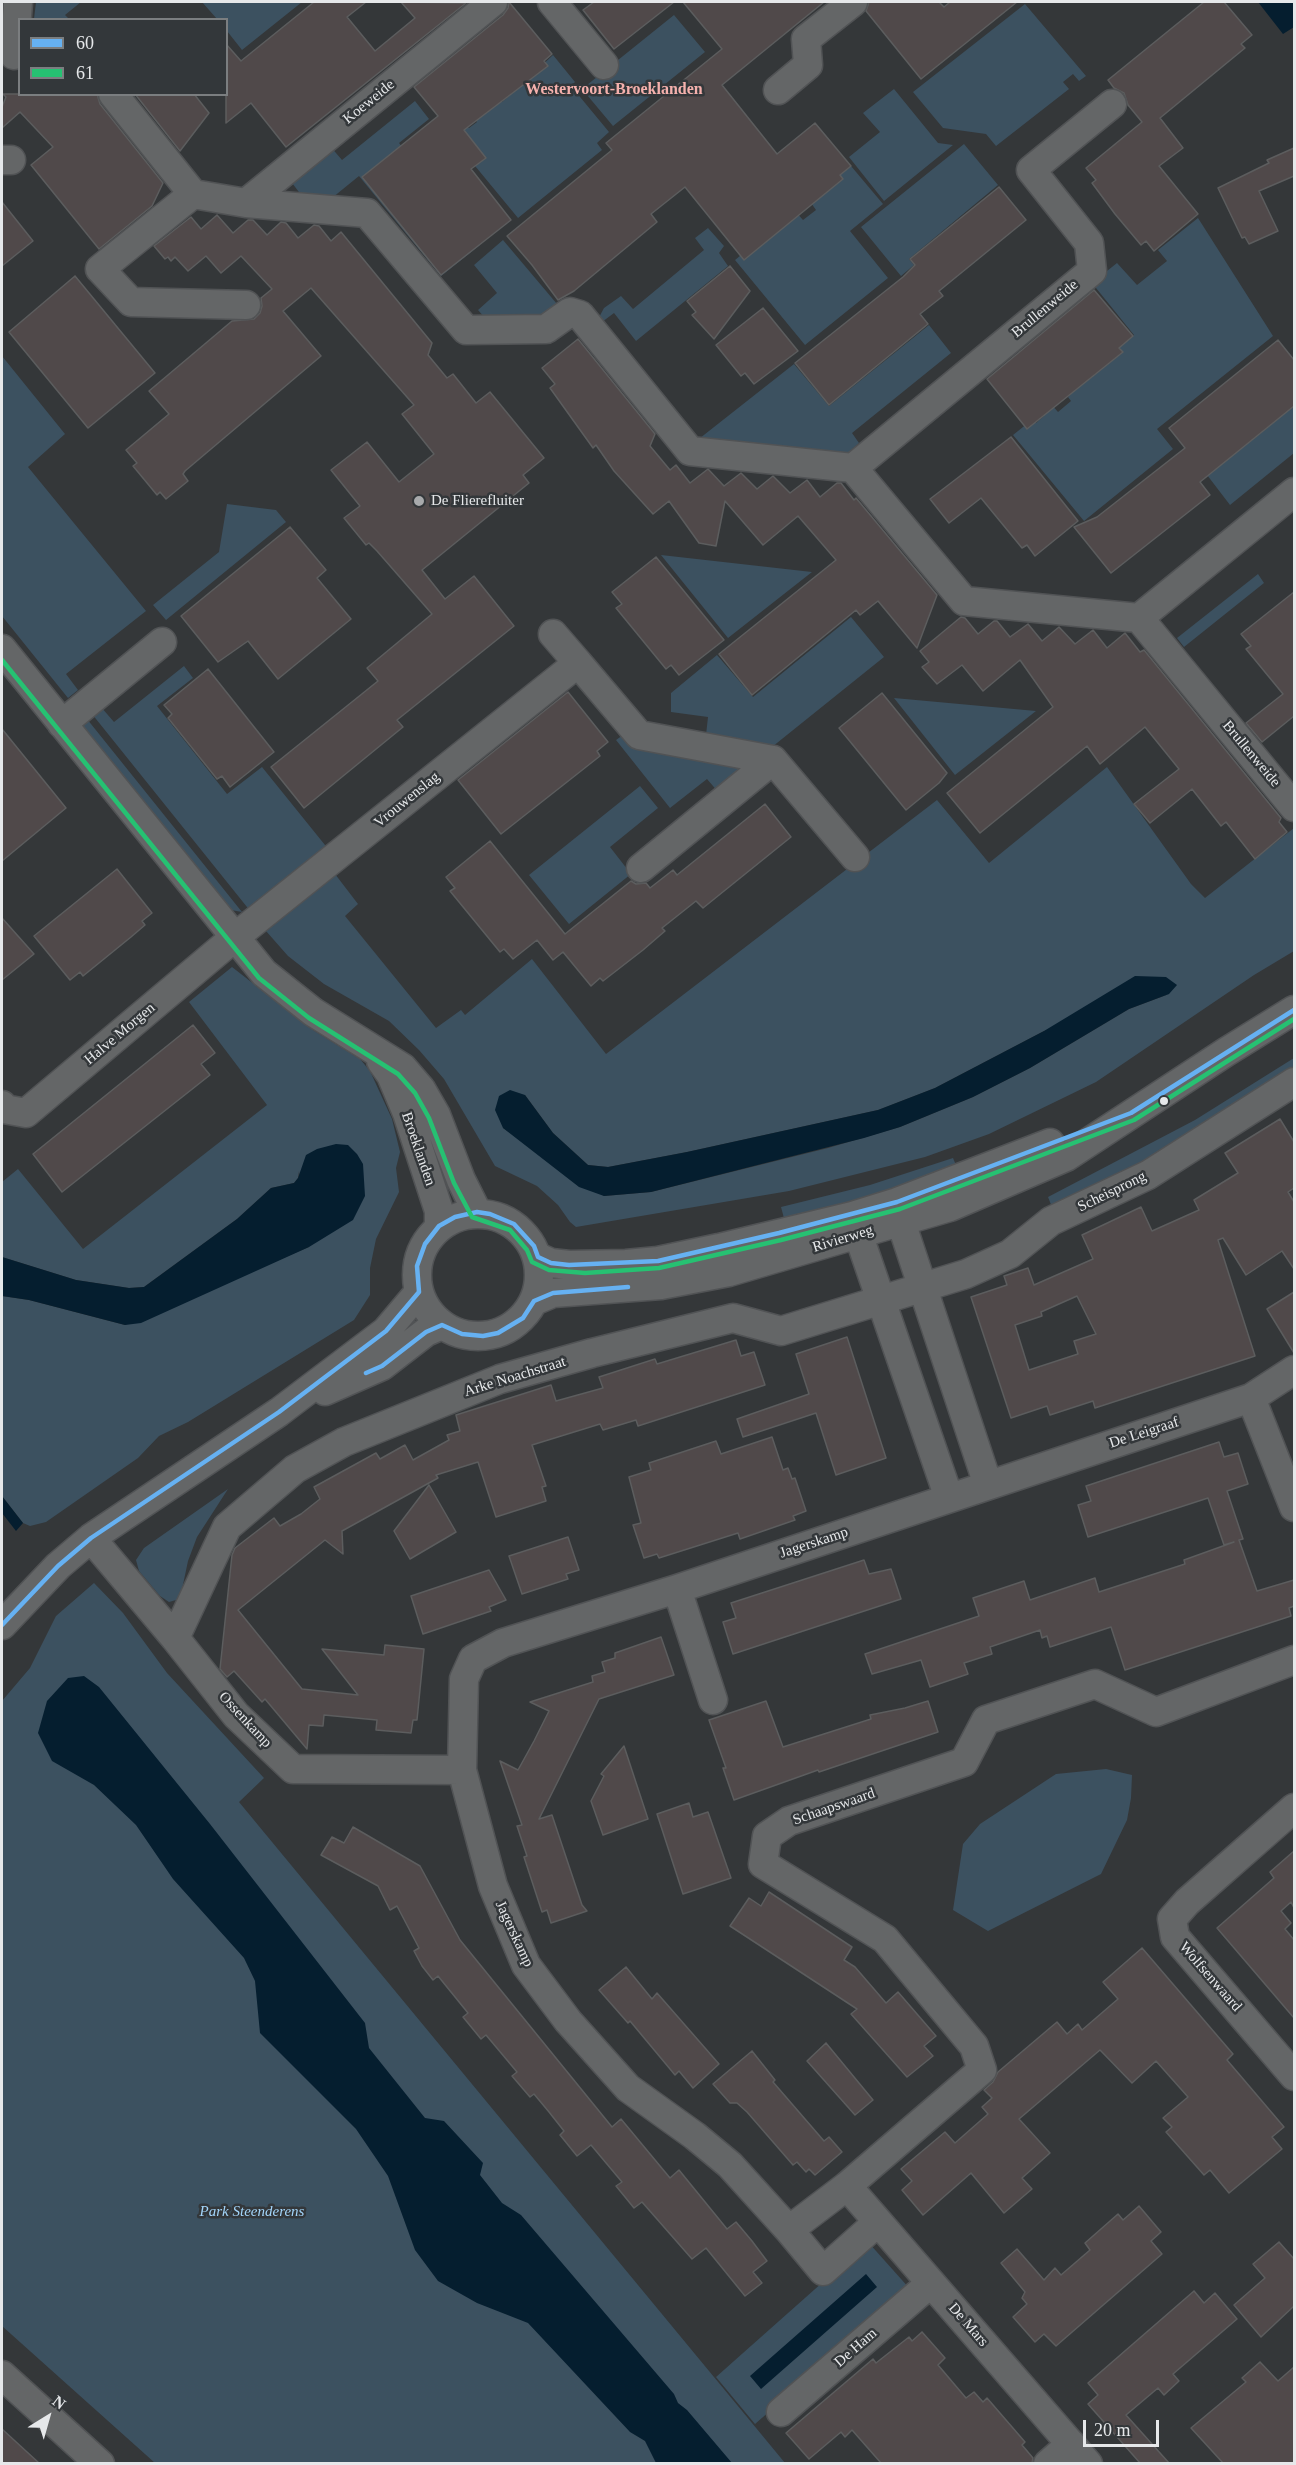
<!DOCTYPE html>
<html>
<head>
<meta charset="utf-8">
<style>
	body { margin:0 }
	#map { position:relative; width:1296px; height:2465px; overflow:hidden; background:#343739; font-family:"Times New Roman",serif }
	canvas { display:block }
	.frame { position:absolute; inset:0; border:3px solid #e6e8ea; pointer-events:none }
	.legend { position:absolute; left:18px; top:18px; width:210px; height:78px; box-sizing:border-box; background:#33373a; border:2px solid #7b7e80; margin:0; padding:8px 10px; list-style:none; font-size:18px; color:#e6e8ea }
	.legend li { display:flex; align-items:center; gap:12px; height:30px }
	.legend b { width:30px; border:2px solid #7b7e80 }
	.north { position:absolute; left:18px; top:2387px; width:60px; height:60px; -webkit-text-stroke:4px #33373a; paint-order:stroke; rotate:37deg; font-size:16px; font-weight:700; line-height:24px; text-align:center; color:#e6e8ea }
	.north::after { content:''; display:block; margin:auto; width:21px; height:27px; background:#e6e8ea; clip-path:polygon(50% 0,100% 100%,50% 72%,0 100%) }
	.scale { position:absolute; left:1083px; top:2420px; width:76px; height:27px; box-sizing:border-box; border:3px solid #e6e8ea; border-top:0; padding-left:8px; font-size:18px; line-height:21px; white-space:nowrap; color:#e6e8ea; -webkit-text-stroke:4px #33373a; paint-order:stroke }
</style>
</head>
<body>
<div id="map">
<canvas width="1296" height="2465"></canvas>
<div class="frame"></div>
<ul class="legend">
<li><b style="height:8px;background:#66b1f2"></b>60</li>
<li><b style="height:8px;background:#26c172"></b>61</li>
</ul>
<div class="north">N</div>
<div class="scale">20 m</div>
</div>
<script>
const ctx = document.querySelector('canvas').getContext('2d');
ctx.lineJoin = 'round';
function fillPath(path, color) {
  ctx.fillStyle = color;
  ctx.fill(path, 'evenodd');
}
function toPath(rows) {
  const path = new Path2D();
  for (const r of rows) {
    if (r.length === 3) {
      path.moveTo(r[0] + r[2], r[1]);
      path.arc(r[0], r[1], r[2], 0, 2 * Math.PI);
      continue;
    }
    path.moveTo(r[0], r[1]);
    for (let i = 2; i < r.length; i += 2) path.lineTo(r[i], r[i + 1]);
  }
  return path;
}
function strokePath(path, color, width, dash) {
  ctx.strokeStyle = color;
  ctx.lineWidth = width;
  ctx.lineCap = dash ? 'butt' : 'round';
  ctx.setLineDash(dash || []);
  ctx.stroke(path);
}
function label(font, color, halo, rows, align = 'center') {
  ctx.font = font + ' "Times New Roman",serif';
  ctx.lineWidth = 5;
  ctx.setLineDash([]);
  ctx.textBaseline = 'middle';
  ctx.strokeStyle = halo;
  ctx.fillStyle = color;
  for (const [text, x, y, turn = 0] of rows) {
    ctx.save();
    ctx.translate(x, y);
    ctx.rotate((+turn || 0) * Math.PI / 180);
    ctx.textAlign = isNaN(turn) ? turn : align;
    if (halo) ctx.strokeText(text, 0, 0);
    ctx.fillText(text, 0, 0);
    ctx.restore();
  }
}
const green = toPath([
	[36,2,81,2,65,15,69,19,34,19],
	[202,2,302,2,242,50,227,31,226,20,217,19],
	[1025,4,1086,76,1079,81,1073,74,1063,82,1069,89,996,146,986,134,943,128,913,92],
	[674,15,705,52,613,126,582,89],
	[553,55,575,82,571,86,609,132,597,143,602,150,518,218,452,138,466,126,469,128,477,122,475,119,499,98,502,102,509,96],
	[894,89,938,143,953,145,884,201,849,157,880,132,863,113],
	[415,101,429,119,399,143,480,245,441,276,359,176,327,202,305,200,289,179,330,146,342,160],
	[964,144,998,185,909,259,914,265,901,276,861,227],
	[851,166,883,204,850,231,888,278,805,345,735,260,795,211,803,220,816,210,809,200],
	[1198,218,1273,336,1157,429,1173,449,1084,521,1013,435,1033,419,1036,423,1044,416,1042,412,1051,404,1058,412,1071,401,1068,397,1071,394,1068,390,1091,378,1122,353,1118,348,1134,335,1092,283,1117,263,1137,285,1167,261,1158,250],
	[708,228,724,246,719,253,728,266,636,341,614,313,598,325,596,323,604,308,621,296,633,309,704,250,695,238],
	[503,240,557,304,540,319,485,318,478,310,497,293,474,265],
	[929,325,951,353,852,433,859,443,840,460,695,442,794,364,829,406],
	[2,356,65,434,28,467,146,611,66,674,78,690,68,698,2,616],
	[1294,400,1294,453,1230,505,1204,471,1251,441,1278,419,1275,414],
	[227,504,276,510,286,522,166,620,153,605,219,552],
	[661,555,812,572,728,638],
	[1258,574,1264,583,1184,647,1177,638],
	[851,617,884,657,772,747,706,735,708,717,671,712,671,693,717,655,753,697],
	[184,666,193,678,157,706,227,794,262,767,329,850,251,912,92,714,101,707,114,722],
	[894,698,1036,711,955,775],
	[87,719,242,912,231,910,80,725],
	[623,735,739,765,740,772,719,793,707,779,670,808,616,740],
	[1107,767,1191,884,1205,898,1294,828,1294,951,1254,975,1096,1082,989,1134,925,1157,789,1191,576,1227,570,1222,558,1205,537,1186,495,1166,444,1079,419,1050,389,1021,324,984,288,956,266,931,335,874,358,904,345,916,436,1028,461,1010,465,1015,532,959,606,1054,937,800,989,863],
	[1169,994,1129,1009,1030,1068,973,1097,900,1127,828,1148,651,1192,604,1196,503,1128,525,1095,553,1133,588,1165,608,1167,687,1152,878,1110,935,1088,1044,1031],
	[640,786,658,808,610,847,631,874,569,924,529,875],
	[232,967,313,1030,360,1059,370,1071,392,1119,400,1152,396,1168,399,1192,376,1239,370,1268,370,1295,354,1320,188,1422,159,1436,138,1458,46,1522,30,1526,23,1523,2,1496,2,1296,29,1300,125,1325,309,1247,299,1171,298,1178,294,1183,271,1188,237,1219,144,1287,129,1288,76,1280,2,1257,2,1182,18,1169,83,1249,267,1105,189,1002],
	[1294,1058,1294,1070,1190,1136,1054,1212,1048,1197,1195,1120],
	[953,1158,958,1170,785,1222,781,1207,870,1185],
	[228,1489,197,1537,188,1561,181,1594,176,1600,169,1602,160,1596,139,1571,136,1560,144,1548],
	[94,1583,123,1613,167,1673,264,1778,239,1802,785,2463,155,2463,2,2326,2,1701,30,1668,56,1616],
	[1106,1769,1132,1775,1131,1798,1127,1820,1101,1874,988,1931,953,1910,963,1844,980,1824,1056,1774],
	[868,2242,910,2289,755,2424,716,2377]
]);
const water = toPath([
	[1258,2,1294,2,1294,27,1283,34],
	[1135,976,1166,977,1177,985,1169,994,1129,1009,1030,1068,973,1097,900,1127,864,1138,651,1192,604,1196,579,1187,503,1128,495,1110,499,1096,510,1090,525,1095,553,1133,588,1165,608,1167,687,1152,878,1110,935,1088,1044,1031],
	[336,1144,348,1145,357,1154,363,1164,365,1196,353,1220,309,1247,141,1323,125,1325,29,1300,2,1296,2,1257,76,1280,129,1288,144,1287,237,1219,271,1188,294,1183,298,1178,306,1155,317,1149],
	[2,1496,23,1523,16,1531,2,1513],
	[84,1676,99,1687,210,1824,365,2023,369,2048,425,2118,444,2121,483,2163,480,2175,502,2203,521,2215,674,2394,678,2403,687,2410,732,2463,656,2463,645,2441,630,2432,528,2323,477,2303,438,2281,415,2250,388,2176,356,2129,260,2033,255,1981,244,1958,173,1879,136,1825,94,1785,52,1761,38,1733,47,1701,68,1678],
	[866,2274,877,2287,761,2389,750,2376]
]);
const building = toPath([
	[314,2,366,2,347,17,375,51,415,18,401,2,466,3,286,147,251,103,226,123,226,44,241,61,314,2],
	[509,2,552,54,544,61,548,66,464,130,486,158,471,169,511,220,441,275,362,177,438,116,414,87,503,15,508,8,509,2],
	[594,2,674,2,614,49,583,10,594,2],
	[683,2,824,2,722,85,777,154,815,123,851,166,840,175,843,179,744,260,685,187,651,214,657,222,574,291,558,300,532,265,507,236,612,150,606,143,722,49,683,2],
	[869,2,939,2,944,7,950,2,1017,2,921,79,866,11,869,2],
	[1204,2,1224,2,1252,35,1241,44,1245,48,1160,118,1183,148,1159,166,1198,214,1154,251,1146,241,1141,245,1115,214,1092,183,1096,180,1086,168,1142,122,1128,105,1124,93,1114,88,1108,80,1204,2],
	[3,94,97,94,100,104,163,183,152,206,99,249,31,165,53,147,20,112,2,128,2,107,6,97,3,94],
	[135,94,194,94,209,113,180,151,135,94],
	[1294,148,1294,176,1259,191,1278,231,1249,244,1245,237,1242,238,1218,188,1269,163,1267,160,1294,148],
	[999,187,1026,220,939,291,943,296,920,314,928,324,829,405,795,363,903,277,915,265,910,259,999,187],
	[2,202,33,241,2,266,2,202],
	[217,215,233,233,248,220,253,220,267,235,281,222,286,223,298,238,314,225,319,226,331,241,341,232,432,343,428,355,447,378,453,374,476,403,490,392,544,458,523,475,529,483,422,570,445,599,474,576,514,626,397,720,403,727,304,808,271,767,378,681,367,668,432,614,377,551,369,543,366,545,344,518,360,506,331,470,367,442,399,482,434,454,402,414,414,405,311,288,283,311,321,356,185,471,183,474,188,481,166,499,160,492,157,495,133,466,137,463,126,450,169,414,149,391,232,321,254,319,260,313,262,306,261,298,272,289,241,256,221,273,206,256,188,271,175,257,171,261,168,257,165,259,154,246,191,217,201,229,217,215],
	[730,266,750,291,714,339,692,315,696,312,687,301,730,266],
	[75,276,155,373,88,428,9,332,75,276],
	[1094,290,1133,336,1119,348,1123,352,1027,429,987,379,1094,290],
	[763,308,798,351,754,384,745,373,741,376,716,345,763,308],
	[578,339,655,434,650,446,670,470,676,465,690,483,708,469,724,486,741,473,757,489,773,476,790,493,807,480,820,497,837,483,841,483,854,500,856,498,937,595,917,648,878,601,860,615,856,610,752,695,719,654,836,560,798,516,763,545,725,501,716,546,699,543,669,501,653,514,614,471,596,445,593,448,550,388,555,384,542,368,578,339],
	[1278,340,1294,360,1294,406,1200,482,1210,495,1111,573,1074,527,1097,517,1185,448,1169,428,1278,340],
	[1011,437,1078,521,1035,556,1027,545,1022,548,981,498,949,523,930,499,1011,437],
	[290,527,326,570,317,578,351,619,278,679,248,641,218,662,181,616,290,527],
	[656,557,724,640,679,675,671,665,666,669,616,608,622,604,612,592,656,557],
	[1294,592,1294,716,1262,742,1246,723,1283,694,1246,649,1251,646,1241,634,1294,592],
	[961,617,965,618,978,634,994,621,997,621,1010,637,1028,624,1042,641,1059,627,1075,644,1093,630,1107,648,1125,633,1140,652,1144,650,1281,818,1279,822,1287,832,1255,859,1226,822,1221,826,1192,789,1150,823,1134,804,1179,769,1145,727,1100,764,1087,746,980,833,947,793,1053,707,1020,660,983,691,962,665,937,684,922,667,929,662,920,651,961,617],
	[208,669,274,752,230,787,222,776,217,779,168,718,172,714,164,705,208,669],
	[568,692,608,742,597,751,600,756,501,834,458,780,568,692],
	[882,693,947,773,939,783,906,810,839,728,882,693],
	[2,729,66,808,2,861,2,729],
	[765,804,791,837,703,908,696,901,662,928,665,931,643,950,603,981,600,978,591,986,563,952,553,960,537,940,513,959,504,949,500,952,450,891,455,888,446,877,490,841,565,934,631,881,636,884,646,883,650,888,673,870,677,875,765,804],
	[117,869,152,913,142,921,145,925,131,937,83,976,80,972,70,980,34,936,117,869],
	[2,918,34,954,2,980,2,918],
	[193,1025,215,1053,201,1064,210,1075,62,1192,33,1154,193,1025],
	[1280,1119,1294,1142,1294,1188,1288,1192,1294,1202,1294,1269,1282,1251,1246,1275,1223,1238,1218,1240,1255,1356,1095,1408,1093,1401,1050,1415,1047,1406,1011,1418,971,1297,1007,1285,1004,1276,1028,1268,1034,1285,1093,1259,1082,1235,1141,1207,1152,1231,1199,1210,1194,1200,1238,1173,1225,1153,1280,1119],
	[1077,1296,1096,1334,1074,1341,1078,1354,1029,1370,1015,1325,1042,1316,1041,1312,1077,1296],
	[1294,1292,1294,1353,1267,1309,1294,1292],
	[847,1337,886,1458,836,1475,816,1413,743,1437,737,1419,809,1394,796,1354,847,1337],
	[736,1340,741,1356,754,1352,765,1385,638,1426,636,1420,603,1430,600,1424,532,1445,546,1486,542,1487,546,1501,496,1517,478,1462,436,1475,438,1478,342,1531,343,1554,325,1540,238,1610,302,1689,358,1695,322,1649,384,1655,385,1645,424,1649,417,1720,413,1720,411,1733,376,1730,377,1720,324,1715,323,1726,309,1725,307,1749,265,1699,262,1702,234,1671,227,1677,220,1669,232,1555,235,1548,274,1518,280,1526,301,1514,320,1499,314,1487,376,1453,380,1459,405,1445,413,1460,449,1440,447,1435,460,1431,456,1415,551,1385,556,1401,603,1388,599,1377,655,1359,657,1364,736,1340],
	[772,1437,783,1470,788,1468,792,1479,795,1478,806,1511,793,1516,795,1520,740,1539,738,1533,659,1558,657,1554,644,1558,633,1525,641,1523,629,1477,651,1470,649,1463,716,1441,721,1454,772,1437],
	[1219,1442,1224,1457,1238,1453,1248,1484,1227,1491,1243,1539,1239,1540,1257,1591,1294,1580,1294,1606,1289,1608,1291,1616,1125,1670,1111,1627,1050,1647,1047,1636,1042,1638,1040,1630,990,1647,992,1654,964,1663,968,1674,930,1687,921,1660,872,1674,865,1654,979,1616,973,1598,1024,1581,1030,1600,1095,1578,1099,1592,1185,1564,1184,1560,1234,1542,1224,1545,1208,1498,1088,1537,1078,1505,1091,1501,1086,1486,1219,1442],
	[429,1485,456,1532,410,1559,394,1531,429,1485],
	[568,1537,579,1570,566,1574,568,1579,522,1594,509,1556,568,1537],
	[864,1560,869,1574,891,1569,901,1599,733,1654,723,1622,736,1618,731,1603,864,1560],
	[489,1570,506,1600,489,1607,491,1611,423,1634,411,1596,489,1570],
	[661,1637,674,1675,599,1699,539,1819,552,1815,582,1905,587,1911,551,1923,547,1910,542,1912,524,1857,527,1856,517,1826,522,1825,500,1761,518,1770,534,1741,549,1711,530,1702,593,1682,592,1676,605,1672,602,1662,615,1658,615,1653,661,1637],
	[766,1701,783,1747,871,1719,870,1715,905,1708,928,1701,938,1732,819,1772,818,1770,734,1800,723,1768,726,1768,709,1720,766,1701],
	[624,1746,648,1819,603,1835,591,1801,604,1776,601,1774,624,1746],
	[689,1803,693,1817,708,1812,731,1878,683,1894,657,1814,689,1803],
	[353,1827,420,1866,460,1940,612,2127,621,2119,670,2178,679,2170,727,2229,736,2222,752,2241,767,2261,753,2272,762,2283,745,2296,706,2248,692,2259,642,2202,634,2208,616,2186,622,2182,591,2145,577,2156,560,2135,564,2131,549,2112,534,2094,530,2097,512,2076,517,2072,486,2035,481,2039,463,2017,468,2013,438,1976,433,1980,422,1966,414,1951,419,1948,397,1906,390,1910,378,1886,321,1855,332,1837,344,1843,353,1827],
	[1294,1851,1294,1908,1291,1902,1281,1911,1291,1923,1285,1929,1294,1940,1294,2018,1217,1928,1274,1878,1270,1872,1294,1851],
	[769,1892,852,1947,844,1960,855,1967,886,2003,898,1992,936,2036,924,2046,933,2056,907,2077,851,2014,857,2009,730,1926,749,1898,761,1906,769,1892],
	[1142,1948,1233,2054,1227,2060,1284,2127,1272,2137,1282,2149,1229,2193,1210,2170,1204,2175,1166,2132,1172,2127,1163,2118,1188,2097,1156,2061,1132,2083,1100,2050,1019,2119,1050,2153,1022,2178,1032,2189,1004,2213,971,2173,923,2215,902,2190,912,2181,901,2169,945,2132,955,2143,988,2114,982,2107,992,2098,984,2090,993,2082,998,2072,1057,2022,1067,2034,1078,2024,1082,2030,1118,1999,1103,1982,1142,1948],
	[626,1967,652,1999,657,1993,719,2064,693,2088,679,2071,675,2075,630,2021,628,2023,599,1990,626,1967],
	[826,2043,873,2100,855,2115,807,2061,826,2043],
	[752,2051,775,2080,773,2082,824,2141,829,2137,842,2152,815,2175,809,2169,806,2172,797,2162,793,2165,747,2112,737,2103,730,2103,713,2084,752,2051],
	[1139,2206,1161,2232,1151,2241,1162,2254,1056,2346,1044,2334,1035,2342,1013,2317,1027,2304,1022,2298,1025,2292,1001,2263,1017,2249,1044,2280,1055,2268,1061,2275,1090,2250,1085,2243,1118,2214,1123,2220,1139,2206],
	[1279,2242,1294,2259,1294,2306,1261,2337,1234,2305,1265,2278,1253,2264,1279,2242],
	[1194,2291,1204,2303,1215,2293,1237,2319,1173,2374,1179,2381,1164,2395,1158,2388,1126,2415,1169,2463,1140,2463,1088,2404,1098,2395,1088,2383,1194,2291],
	[922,2332,945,2358,938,2365,966,2398,974,2392,983,2402,987,2398,1025,2442,1022,2445,1033,2458,1032,2463,881,2463,852,2430,845,2437,841,2432,809,2459,786,2433,873,2359,876,2363,909,2337,912,2341,922,2332],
	[1260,2362,1278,2381,1294,2367,1294,2463,1223,2463,1191,2428,1246,2382,1242,2378,1260,2362],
	[2,2429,39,2463,2,2463,2,2429]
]);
const minor = toPath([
	[552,2,604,65],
	[14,55,18,2],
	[778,90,808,65,806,39,853,2],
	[113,94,193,194,246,203,367,213,466,330,546,329,570,312,580,315,690,451,853,468,964,601,1139,618,1294,807],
	[2,160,11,160],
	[193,194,100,269,131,302,246,305],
	[246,203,493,2],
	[853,468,1092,271,1089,243,1031,170,1112,104],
	[1139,618,1294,492],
	[553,634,578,663],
	[2,649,264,973,313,1012,403,1068,421,1089,436,1115,461,1180,477,1212],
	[62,724,162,642],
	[641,868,773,760],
	[381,1061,391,1075,407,1113,439,1211,439,1226],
	[2,1105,4,1109,26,1113,235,937,578,663,639,735,773,760,855,857],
	[898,1205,901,1222,988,1485],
	[478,1275,61],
	[852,1216,949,1498],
	[538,1257,551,1263,569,1265,626,1264,658,1261,719,1248,852,1216,897,1202,1050,1143],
	[534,1301,553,1293,661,1285,729,1272,950,1207,1066,1157,1226,1052,1294,1010],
	[325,1391,382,1366,426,1332,442,1325],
	[1251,1398,1294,1507],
	[91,1538,175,1638,236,1715,293,1769,462,1770],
	[677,1589,713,1700],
	[2,1625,58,1566,91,1538,279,1412,386,1331,419,1292],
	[175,1638,227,1527,295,1469,344,1442,500,1379,592,1353,733,1318,781,1331,966,1274,1010,1254,1051,1221,1148,1175,1294,1082],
	[1294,1808,1187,1902,1172,1919,1175,1937,1294,2076],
	[847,2186,1088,2464],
	[878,2222,823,2271,789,2230,730,2165,695,2136,628,2088,568,2021,526,1965,493,1886,462,1770,464,1679,473,1659,503,1643,677,1589,1251,1398,1294,1370],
	[789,2230,847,2186,982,2070,974,2046,885,1939,763,1864,767,1836,789,1821,964,1762,986,1720,1095,1684,1156,1712,1294,1660],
	[2,2375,100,2464],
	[781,2412,931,2283],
	[1048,2464,1071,2444]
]);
const bus1 = toPath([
	[366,1373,382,1366,426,1332,442,1325,462,1334,483,1336,498,1333,523,1318,534,1301,553,1293,628,1287],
	[2,1625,58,1566,91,1538,279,1412,386,1331,419,1292,417,1266,425,1244,439,1226,455,1217,477,1212,490,1214,514,1224,534,1246,538,1257,551,1263,569,1265,658,1261,779,1233,897,1202,1131,1113,1294,1010]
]);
const bus2 = toPath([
	[2,660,259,978,309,1018,398,1074,415,1093,429,1118,454,1183,472,1217,510,1230,527,1250,532,1262,549,1270,585,1273,659,1268,781,1240,900,1209,1134,1120,1294,1019]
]);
const markers = [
	[419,501,6,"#a8aaac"],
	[1164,1101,5,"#e6e8ea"]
];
const streetNames = [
	["Koeweide",369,102,-39],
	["Brullenweide",1045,309,-40],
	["Brullenweide",1251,754,50],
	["Vrouwenslag",407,800,-39],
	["Halve Morgen",120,1034,-40],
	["Broeklanden",418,1149,71],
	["Scheisprong",1112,1192,-26],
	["Rivierweg",843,1239,-17],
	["Arke Noachstraat",515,1377,-17],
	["De Leigraaf",1144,1433,-18],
	["Jagerskamp",814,1543,-18],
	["Ossenkamp",245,1720,47],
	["Schaapswaard",834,1807,-19],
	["Jagerskamp",514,1934,65],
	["Wolfsenwaard",1210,1977,49],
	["De Mars",968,2325,49],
	["De Ham",856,2348,-41]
];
const poiNames = [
	["De Flierefluiter",431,501]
];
const parkNames = [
	["Park Steenderens",252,2212]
];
const neighbourhoodNames = [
	["Westervoort-Broeklanden",614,90]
];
fillPath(green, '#3c5160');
fillPath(water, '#051e2f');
fillPath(building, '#50494a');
strokePath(building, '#5c5d5e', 1.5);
strokePath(minor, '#515355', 31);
strokePath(minor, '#646667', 28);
strokePath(bus1, '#66b1f2', 4.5);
strokePath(bus2, '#26c172', 4.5);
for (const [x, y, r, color] of markers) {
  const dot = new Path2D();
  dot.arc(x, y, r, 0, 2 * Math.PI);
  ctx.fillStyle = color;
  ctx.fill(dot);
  strokePath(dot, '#33373a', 2);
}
label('15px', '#e6e8ea', '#33373a', streetNames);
label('15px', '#e6e8ea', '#33373a', poiNames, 'left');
label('italic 15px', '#a3d5fa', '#33373a', parkNames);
label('bold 16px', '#f5b1ad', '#33373a', neighbourhoodNames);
</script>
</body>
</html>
